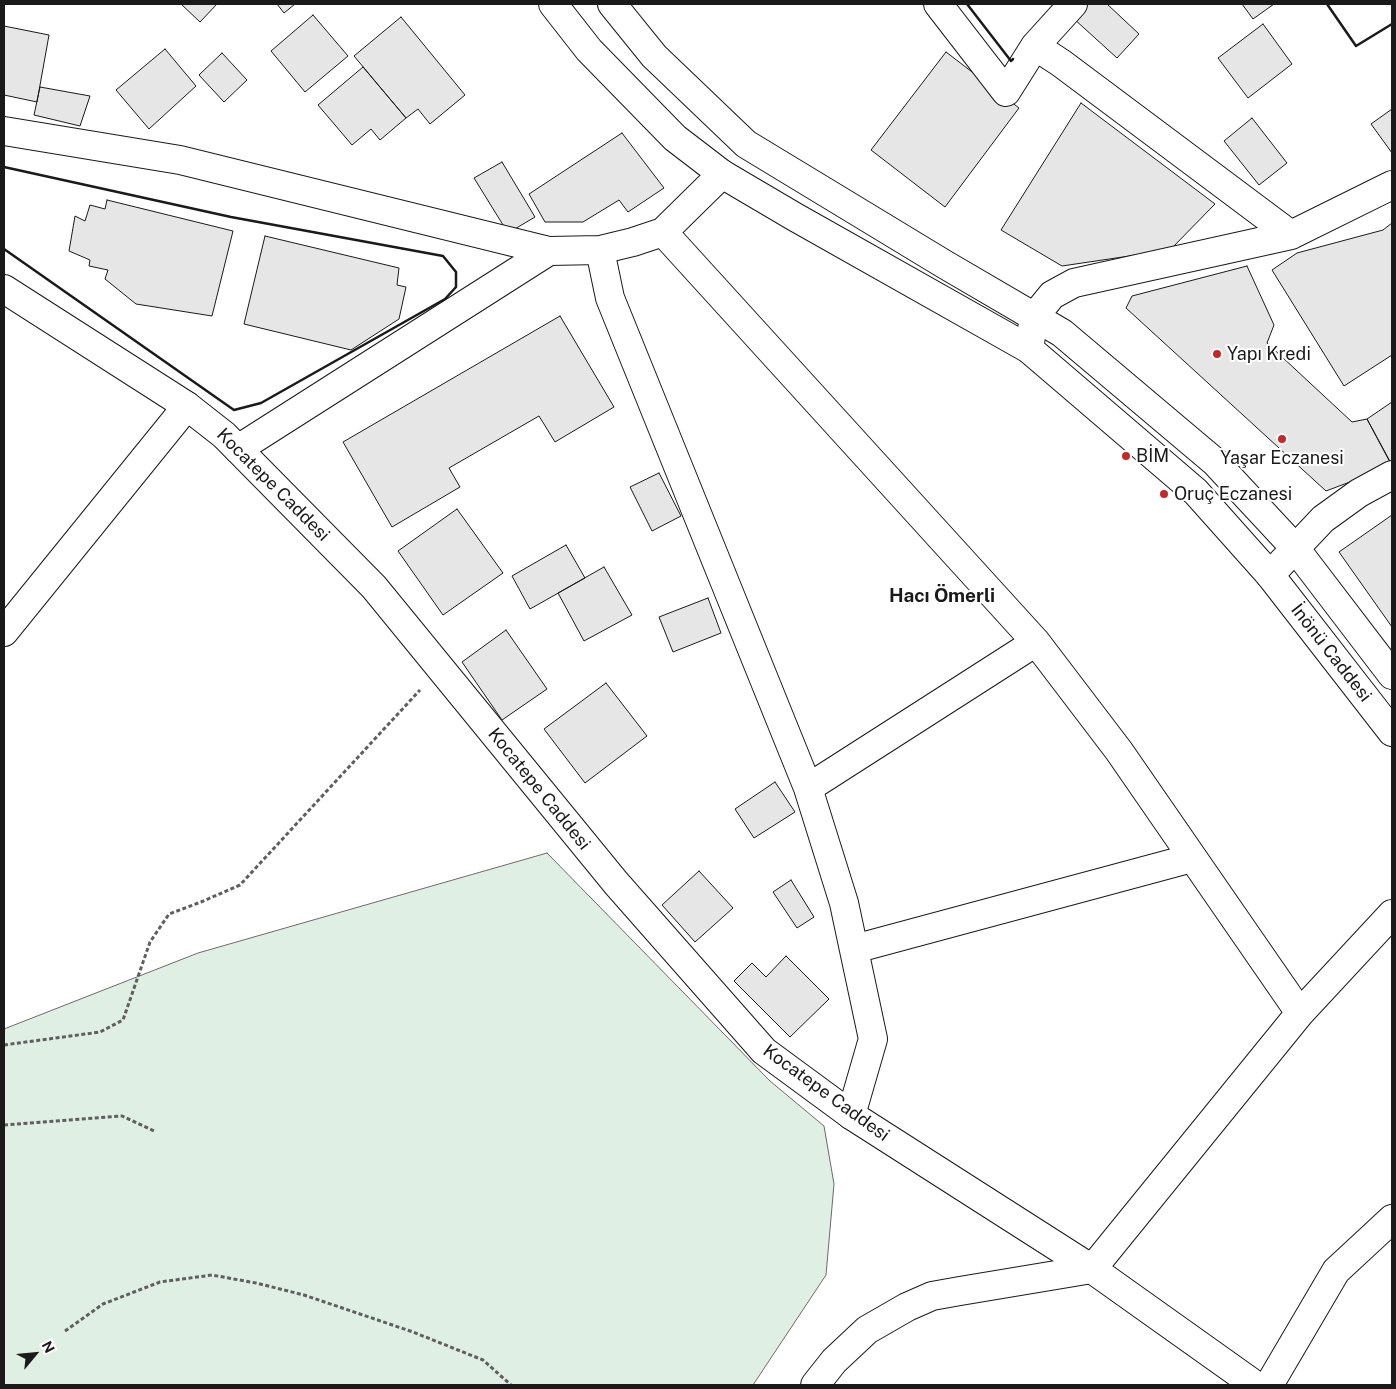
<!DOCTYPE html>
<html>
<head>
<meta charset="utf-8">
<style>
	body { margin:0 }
	#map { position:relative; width:1396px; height:1389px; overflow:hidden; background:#fff; font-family:"Public Sans",sans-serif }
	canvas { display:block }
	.frame { position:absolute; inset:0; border:5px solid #1a1a1a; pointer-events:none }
	.north { position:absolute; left:10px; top:1329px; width:50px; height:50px; -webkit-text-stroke:4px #fff; paint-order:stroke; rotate:62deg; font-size:14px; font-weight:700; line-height:20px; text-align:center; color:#1a1a1a }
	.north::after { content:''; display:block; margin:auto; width:18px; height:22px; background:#1a1a1a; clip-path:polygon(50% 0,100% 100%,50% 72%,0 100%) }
</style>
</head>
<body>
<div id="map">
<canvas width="1396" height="1389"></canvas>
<div class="frame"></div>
<div class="north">N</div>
</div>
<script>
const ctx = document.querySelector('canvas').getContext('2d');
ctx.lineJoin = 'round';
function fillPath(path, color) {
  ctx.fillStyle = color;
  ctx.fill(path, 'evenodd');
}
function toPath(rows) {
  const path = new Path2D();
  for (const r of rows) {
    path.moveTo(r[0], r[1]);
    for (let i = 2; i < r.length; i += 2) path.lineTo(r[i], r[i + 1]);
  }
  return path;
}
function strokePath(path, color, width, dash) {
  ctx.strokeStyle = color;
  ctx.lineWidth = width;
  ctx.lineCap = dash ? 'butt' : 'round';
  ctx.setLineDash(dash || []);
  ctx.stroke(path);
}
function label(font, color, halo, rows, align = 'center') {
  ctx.font = font + ' "Public Sans",sans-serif';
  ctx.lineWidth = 4;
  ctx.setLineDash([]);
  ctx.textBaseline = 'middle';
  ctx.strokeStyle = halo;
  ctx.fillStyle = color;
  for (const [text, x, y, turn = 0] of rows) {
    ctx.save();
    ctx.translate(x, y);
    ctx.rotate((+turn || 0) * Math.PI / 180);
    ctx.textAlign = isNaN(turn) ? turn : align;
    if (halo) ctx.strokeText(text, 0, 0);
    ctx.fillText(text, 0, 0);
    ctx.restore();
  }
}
const green = toPath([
	[547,853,770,1081,824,1126,834,1184,826,1275,753,1385,4,1385,4,1029,198,953,547,853]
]);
const building = toPath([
	[181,4,217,4,200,22,181,4],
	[277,4,295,4,284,13,277,4],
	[1087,4,1107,4,1139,34,1117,58,1073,18,1087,4],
	[1242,4,1274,4,1253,19,1242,4],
	[313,15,348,56,305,92,271,51,313,15],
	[401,17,465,95,430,124,418,109,406,118,354,56,401,17],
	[1263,24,1292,64,1248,98,1218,58,1263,24],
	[4,26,49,35,37,102,4,95,4,26],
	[165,49,196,86,149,129,116,90,165,49],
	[946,52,1019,108,945,207,871,150,946,52],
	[222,53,247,80,224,102,199,75,222,53],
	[363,67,406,118,380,140,371,129,352,145,318,105,363,67],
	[40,87,90,96,80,126,34,115,40,87],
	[1081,103,1215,204,1170,250,1062,266,1001,230,1081,103],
	[1392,109,1392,153,1371,124,1392,109],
	[1252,118,1287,163,1259,185,1224,141,1252,118],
	[622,133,664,188,628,212,619,200,583,222,545,222,529,194,622,133],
	[502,162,535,217,508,233,474,178,502,162],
	[107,200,233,231,212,316,136,304,105,279,108,270,89,266,90,260,69,251,75,216,85,221,90,205,105,209,107,200],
	[1392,223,1392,355,1344,386,1272,270,1297,253,1383,230,1392,223],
	[265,236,399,268,397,285,406,287,399,319,351,350,244,324,265,236],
	[1247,266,1274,325,1267,343,1352,422,1367,419,1392,466,1326,491,1126,308,1132,296,1247,266],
	[560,316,614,407,555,442,539,416,449,468,460,487,392,527,343,442,560,316],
	[1392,402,1392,465,1367,419,1392,402],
	[659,473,681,516,652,531,630,487,659,473],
	[457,509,503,573,443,615,398,551,457,509],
	[1392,515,1392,627,1339,552,1392,515],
	[566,545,585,578,530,609,512,576,566,545],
	[604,567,632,615,584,641,558,593,604,567],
	[708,598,721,633,673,652,659,617,708,598],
	[506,630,547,689,502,720,462,662,506,630],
	[606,683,647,736,585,783,544,729,606,683],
	[775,782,795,812,754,838,735,809,775,782],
	[699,871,733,908,695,942,662,905,699,871],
	[791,880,814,917,797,928,773,892,791,880],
	[786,956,829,999,790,1037,734,981,752,963,766,977,786,956]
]);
const path = toPath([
	[4,1045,100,1032,123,1020,150,942,169,914,201,902,240,885,420,690],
	[4,1125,122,1116,154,1131],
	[65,1331,103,1304,160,1282,212,1275,256,1283,304,1295,413,1332,483,1360,511,1385]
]);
const street = toPath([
	[938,4,1006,92,1035,46,1061,63,1291,235],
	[1035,46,1073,4],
	[4,131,180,160,549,251,600,250,633,242,663,232,722,174],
	[663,232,1036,642,1119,751,1300,1013],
	[600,250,610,298,808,788,844,903,873,1039,851,1115],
	[1029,349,1034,317,1052,295,1074,283,1291,235,1392,185],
	[238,449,549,251],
	[1270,575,1323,519,1359,493,1392,475],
	[4,632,187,406],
	[808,788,1036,642],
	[854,949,1192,858],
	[1092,1269,1255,1385],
	[815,1385,834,1361,867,1330,907,1307,932,1296,960,1291,1092,1269,1300,1013,1392,914],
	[1269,1385,1336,1271,1392,1219]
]);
const secondary = toPath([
	[553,4,589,50,675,138,722,174,795,217,1029,349,1196,492,1270,575,1392,732],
	[612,4,654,56,746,144,944,264,1062,333,1215,462,1295,548,1392,675],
	[4,289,187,406,224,435,374,587,616,883,764,1051,851,1115,1092,1269]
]);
const wall = toPath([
	[967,4,1011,61,1013,59],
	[1327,4,1356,46,1392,24],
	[4,167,231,217,443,256,456,272,456,287,445,299,261,403,234,410,4,249]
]);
const markers = [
	[1217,354,5,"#c62828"],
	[1282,439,5,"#c62828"],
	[1126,456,5,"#c62828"],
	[1164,494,5,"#c62828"]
];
const poiNames = [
	["Yapı Kredi",1227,354],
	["BİM",1136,456],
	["Yaşar Eczanesi",1282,458,"center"],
	["Oruç Eczanesi",1174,494]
];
const streetNames = [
	["Kocatepe Caddesi",273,485,45],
	["İnönü Caddesi",1331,653,52],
	["Kocatepe Caddesi",539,789,51],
	["Kocatepe Caddesi",826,1093,36]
];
const neighbourhoodNames = [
	["Hacı Ömerli",942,596]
];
fillPath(green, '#e0efe3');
strokePath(green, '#6a6a6a', 1);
fillPath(building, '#e6e6e6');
strokePath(building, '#1a1a1a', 1);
strokePath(street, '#1a1a1a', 30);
strokePath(secondary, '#1a1a1a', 30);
strokePath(path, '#5f5f5f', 3, [4, 2.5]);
strokePath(street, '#fff', 28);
strokePath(secondary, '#fff', 28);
strokePath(wall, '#1a1a1a', 2.5);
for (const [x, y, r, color] of markers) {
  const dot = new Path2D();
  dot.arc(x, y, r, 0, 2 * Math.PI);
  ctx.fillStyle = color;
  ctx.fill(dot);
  strokePath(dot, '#fff', 2);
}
label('18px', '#1a1a1a', '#fff', poiNames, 'left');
label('18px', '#1a1a1a', '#fff', streetNames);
label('bold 19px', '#1a1a1a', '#fff', neighbourhoodNames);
</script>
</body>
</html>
